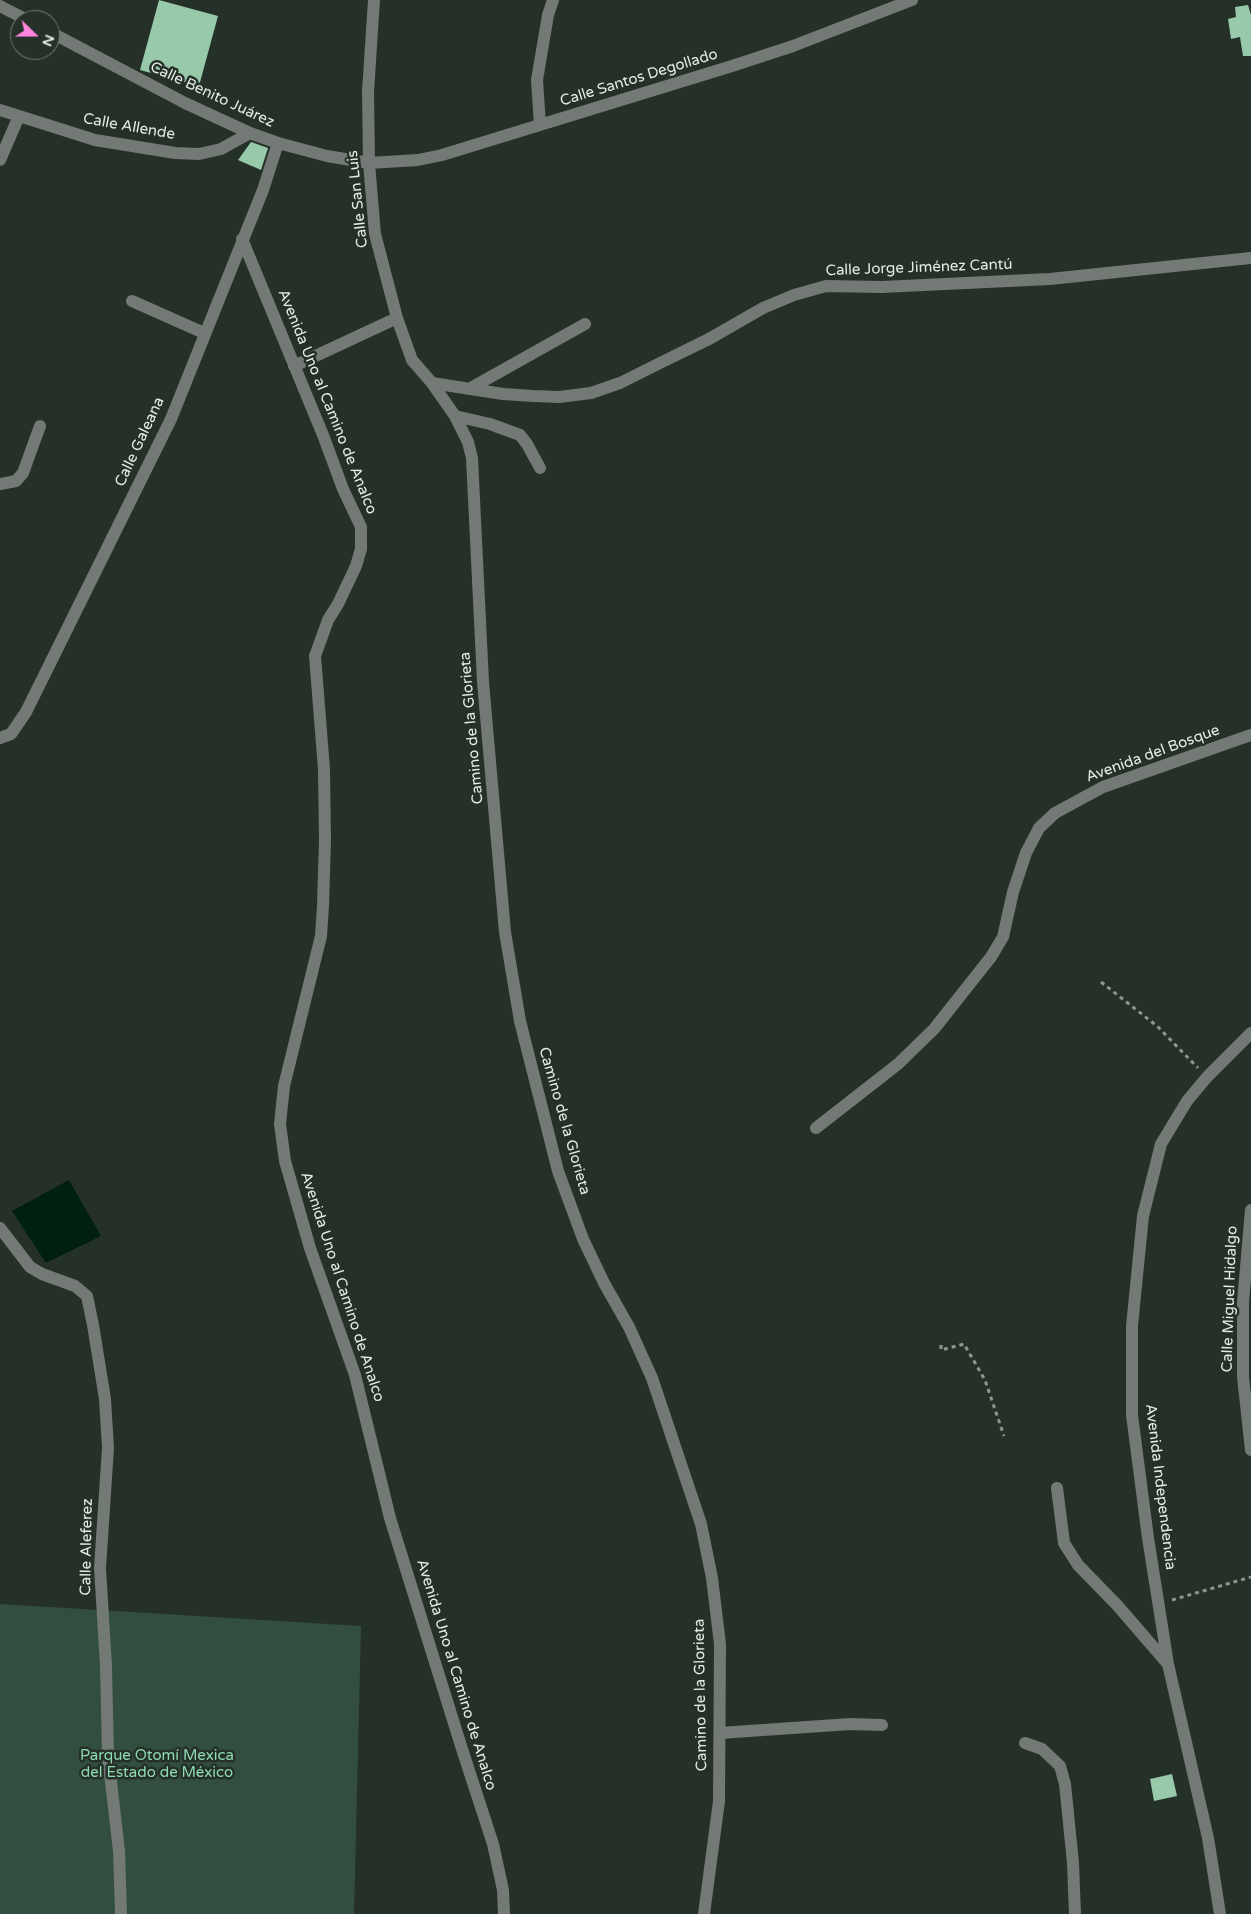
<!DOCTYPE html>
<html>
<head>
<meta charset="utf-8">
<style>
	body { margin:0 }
	#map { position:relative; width:1251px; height:1914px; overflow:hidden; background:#253029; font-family:"Varela Round",sans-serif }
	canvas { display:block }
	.north { position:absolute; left:10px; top:10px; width:50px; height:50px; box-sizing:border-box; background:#253029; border:1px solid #717b75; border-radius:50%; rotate:112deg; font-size:14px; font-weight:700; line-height:20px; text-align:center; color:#e4ebe7 }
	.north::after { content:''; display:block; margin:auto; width:18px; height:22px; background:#ff85df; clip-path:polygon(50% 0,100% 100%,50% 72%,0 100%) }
</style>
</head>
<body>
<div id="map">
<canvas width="1251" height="1914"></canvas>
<div class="north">N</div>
</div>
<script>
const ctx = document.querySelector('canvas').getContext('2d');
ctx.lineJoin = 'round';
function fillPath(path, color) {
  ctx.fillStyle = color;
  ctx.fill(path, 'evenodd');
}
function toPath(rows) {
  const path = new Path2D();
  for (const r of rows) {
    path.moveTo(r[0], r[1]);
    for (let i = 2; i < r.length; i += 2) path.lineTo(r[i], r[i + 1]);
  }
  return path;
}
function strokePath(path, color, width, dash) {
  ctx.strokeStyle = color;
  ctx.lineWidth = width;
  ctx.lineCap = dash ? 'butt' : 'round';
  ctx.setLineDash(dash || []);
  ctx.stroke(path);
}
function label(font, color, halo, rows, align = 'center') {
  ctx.font = font + ' "Varela Round",sans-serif';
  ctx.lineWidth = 5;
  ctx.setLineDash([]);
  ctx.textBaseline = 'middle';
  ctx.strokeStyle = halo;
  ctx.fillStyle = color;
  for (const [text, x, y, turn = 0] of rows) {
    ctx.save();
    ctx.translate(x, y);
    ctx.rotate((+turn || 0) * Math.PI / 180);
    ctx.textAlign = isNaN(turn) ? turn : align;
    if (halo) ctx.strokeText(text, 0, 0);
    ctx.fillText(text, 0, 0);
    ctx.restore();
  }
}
const green = toPath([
	[0,1604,361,1626,354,1914,0,1914]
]);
const water = toPath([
	[69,1180,101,1236,46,1263,12,1211]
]);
const building = toPath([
	[159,0,218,16,199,86,140,70],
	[1248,5,1251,15,1251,56,1243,56,1240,37,1231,39,1228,19,1236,17,1235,7],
	[251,142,268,148,261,170,238,160],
	[1172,1774,1177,1796,1154,1801,1150,1779]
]);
const path = toPath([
	[1101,982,1157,1026,1198,1068],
	[941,1345,941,1350,964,1344,985,1380,1004,1436],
	[1172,1600,1251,1577]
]);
const minor = toPath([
	[374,0,368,92,369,163,375,234,397,318,412,360,432,383,455,416,468,442,472,458,483,682,505,932,520,1021,558,1171,583,1239,604,1283,629,1327,652,1378,701,1524,712,1578,720,1644,719,1801,704,1914],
	[0,6,27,20],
	[50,32,185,103,250,133,278,143,327,156,369,163,418,160,442,155,732,66,793,46,912,0],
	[0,110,95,140,175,153,199,154,221,149,250,133],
	[540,125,537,80,548,15,553,0],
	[0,160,19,116],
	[242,239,323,435,343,489,361,527,361,549,356,566,338,604,328,620,315,656,324,769,325,840,323,906,321,936,284,1086,280,1124,285,1161,310,1248,355,1375,390,1518,462,1749,493,1844,503,1890,504,1914],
	[132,301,204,333],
	[294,366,397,318],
	[432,383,503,394,533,396,559,397,591,393,620,383,660,363,709,339,763,308,794,295,826,286,882,287,1050,279,1251,258],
	[469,389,585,324],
	[455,416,490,424,520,435,527,444,540,468],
	[0,484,16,481,23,473,40,426],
	[0,738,11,734,26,712,171,419,263,190,278,143],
	[816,1128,898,1064,934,1029,991,957,1003,937,1013,892,1026,853,1039,828,1055,813,1103,787,1251,735],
	[1251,1210,1243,1302,1243,1377,1251,1450],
	[0,1228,30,1267,42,1274,75,1286,87,1296,93,1325,105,1399,108,1448,100,1568,106,1666,108,1756,119,1851,121,1914],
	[1057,1488,1064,1543,1078,1565,1117,1605,1168,1664],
	[720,1733,850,1724,882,1725],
	[1025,1743,1042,1749,1060,1766,1065,1784,1073,1863,1075,1914],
	[1220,1914,1208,1838,1168,1664,1148,1538,1132,1415,1132,1326,1143,1216,1161,1144,1187,1101,1207,1077,1251,1033]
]);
const streetNames = [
	["Calle Santos Degollado",639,78,-17],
	["Calle Benito Juárez",212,95,25],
	["Calle Allende",129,127,10],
	["Calle San Luis",358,199,-96],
	["Calle Jorge Jiménez Cantú",919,268,-2],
	["Avenida Uno al Camino de Analco",327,402,68],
	["Calle Galeana",140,442,-65],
	["Camino de la Glorieta",472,728,-95],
	["Avenida del Bosque",1153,754,-20],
	["Camino de la Glorieta",564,1121,74],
	["Avenida Uno al Camino de Analco",342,1287,72],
	["Calle Miguel Hidalgo",1230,1299,-88],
	["Avenida Independencia",1160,1487,83],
	["Calle Aleferez",87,1547,-89],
	["Avenida Uno al Camino de Analco",456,1675,73],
	["Camino de la Glorieta",701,1695,-91]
];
const parkNames = [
	["Parque Otomí Mexica",157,1756],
	["del Estado de México",157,1773]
];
fillPath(green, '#324e3e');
fillPath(water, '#00200f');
fillPath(building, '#98c9ab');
strokePath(path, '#8d9691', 3, [4, 4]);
strokePath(minor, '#737975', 12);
label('15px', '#e4ebe7', '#253029', streetNames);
label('15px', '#8fdaaf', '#253029', parkNames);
</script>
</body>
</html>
